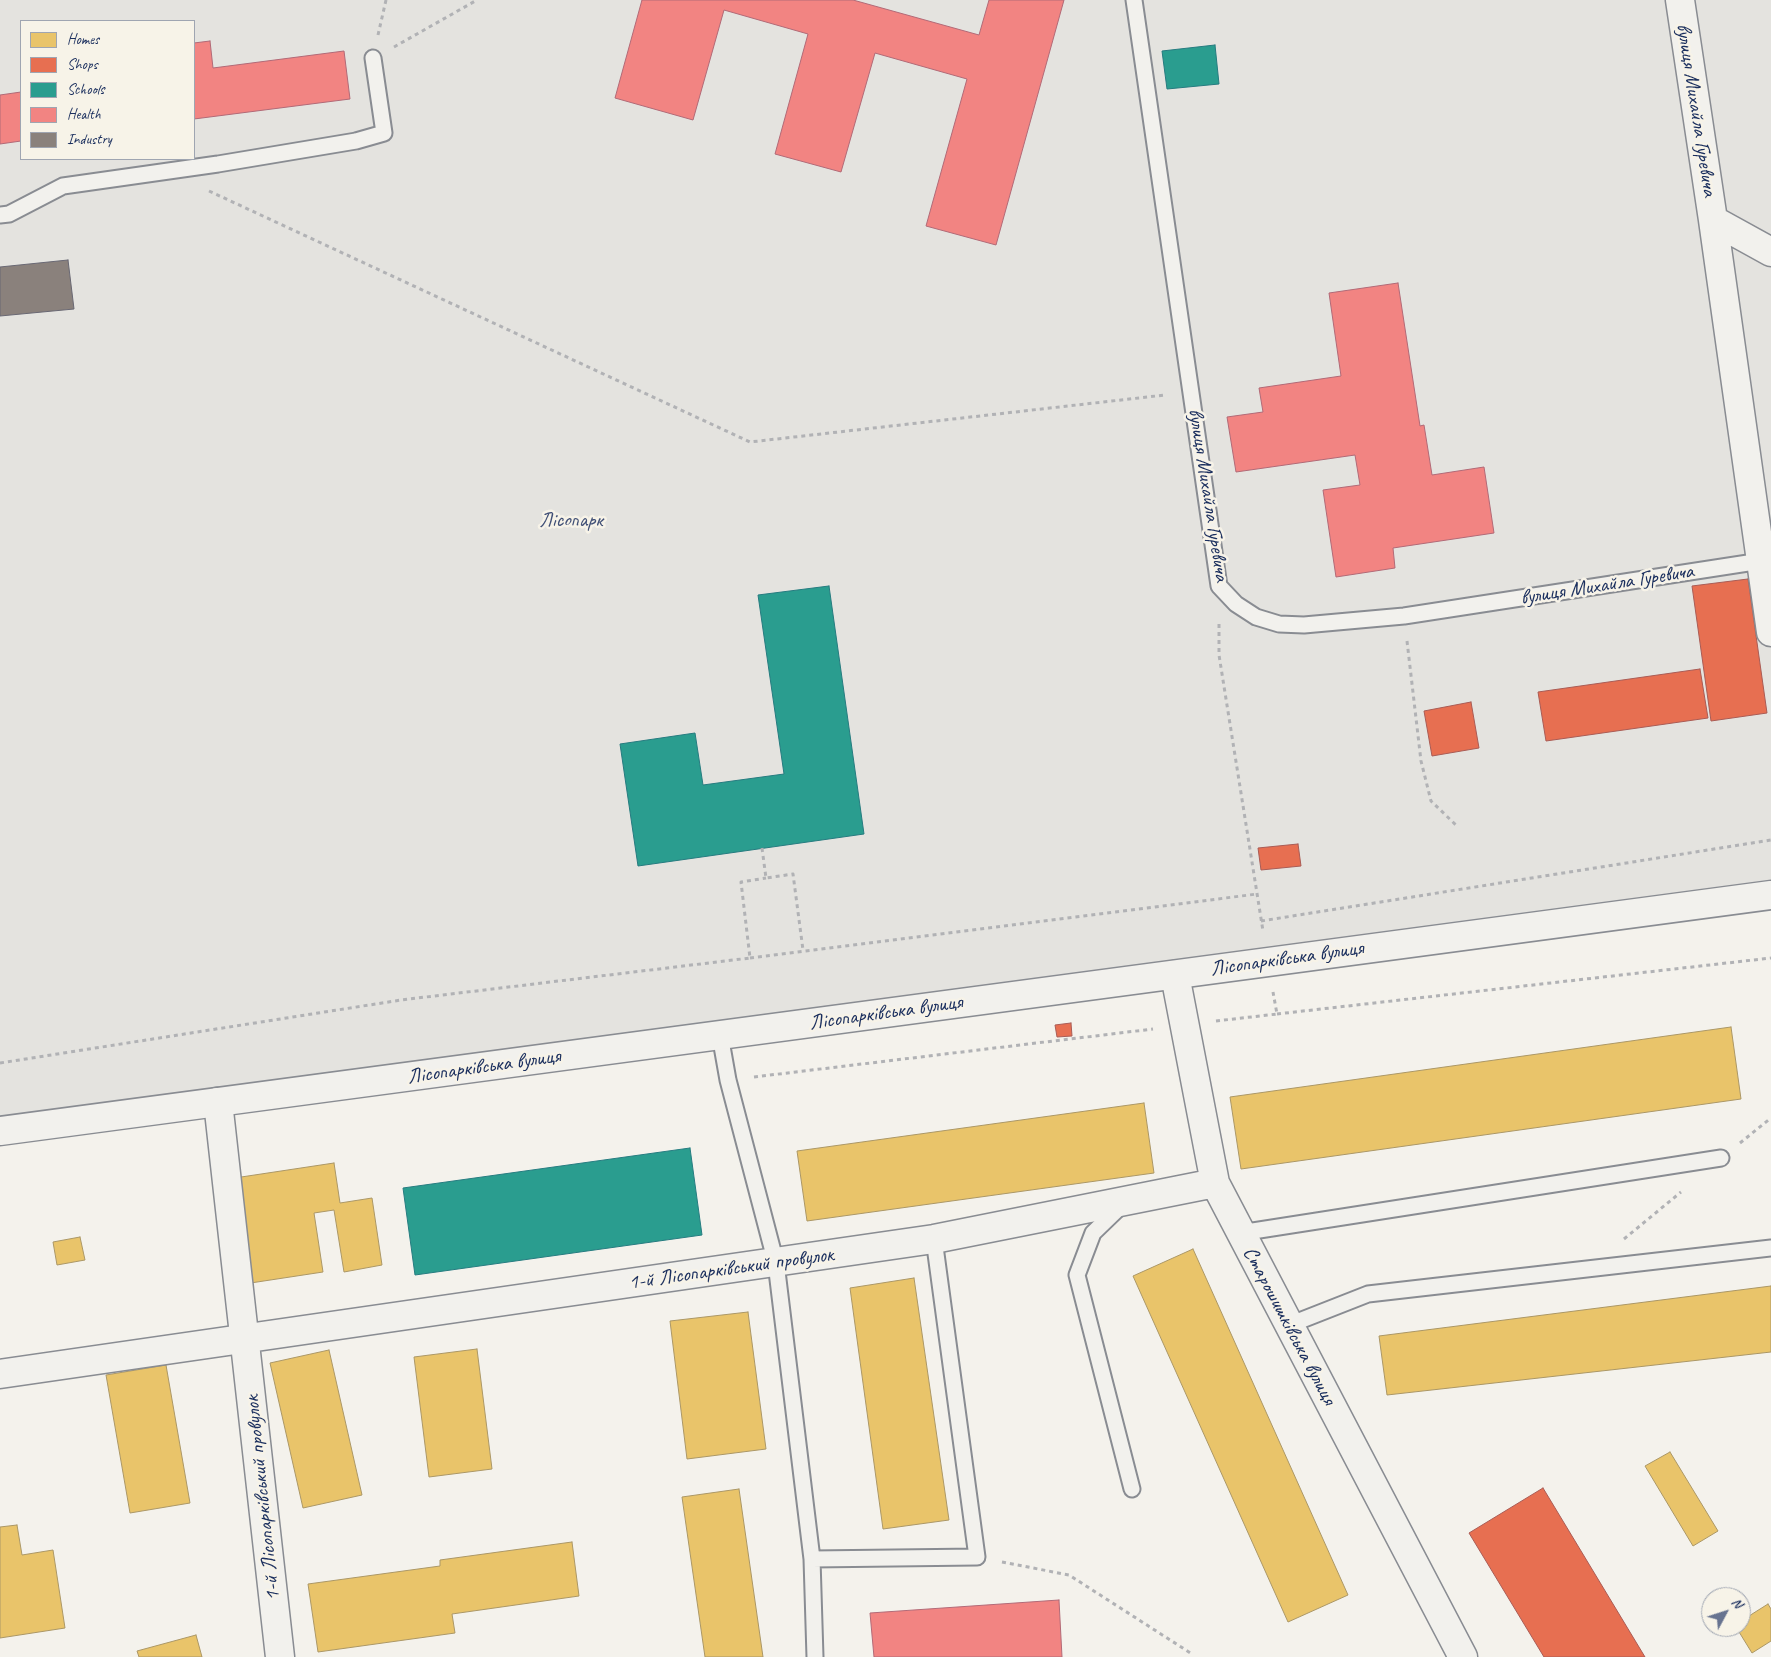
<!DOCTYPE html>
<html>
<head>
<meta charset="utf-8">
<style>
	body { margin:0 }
	#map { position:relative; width:1771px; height:1657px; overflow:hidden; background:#f4f2ec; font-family:Caveat,sans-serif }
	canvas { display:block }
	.legend { position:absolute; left:20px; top:20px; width:175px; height:140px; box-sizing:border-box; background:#f7f3e8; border:1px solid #9fa5b1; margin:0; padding:6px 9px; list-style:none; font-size:15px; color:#1b2f5e }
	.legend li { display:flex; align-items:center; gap:10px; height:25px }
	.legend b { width:25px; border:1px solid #9fa5b1 }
	.north { position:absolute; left:1701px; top:1587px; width:50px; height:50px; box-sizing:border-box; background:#f7f3e8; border:1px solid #9fa5b1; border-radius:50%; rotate:50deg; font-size:14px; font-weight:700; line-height:20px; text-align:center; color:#1b2f5e }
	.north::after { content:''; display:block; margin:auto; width:18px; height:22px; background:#677390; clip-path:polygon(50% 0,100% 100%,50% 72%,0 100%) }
</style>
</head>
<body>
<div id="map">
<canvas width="1771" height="1657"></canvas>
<ul class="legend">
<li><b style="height:14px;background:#e9c46a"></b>Homes</li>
<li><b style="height:14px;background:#e76f51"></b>Shops</li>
<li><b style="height:14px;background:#2a9d8f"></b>Schools</li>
<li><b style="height:14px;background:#f28482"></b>Health</li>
<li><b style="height:14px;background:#8a817c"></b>Industry</li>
</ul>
<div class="north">N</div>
</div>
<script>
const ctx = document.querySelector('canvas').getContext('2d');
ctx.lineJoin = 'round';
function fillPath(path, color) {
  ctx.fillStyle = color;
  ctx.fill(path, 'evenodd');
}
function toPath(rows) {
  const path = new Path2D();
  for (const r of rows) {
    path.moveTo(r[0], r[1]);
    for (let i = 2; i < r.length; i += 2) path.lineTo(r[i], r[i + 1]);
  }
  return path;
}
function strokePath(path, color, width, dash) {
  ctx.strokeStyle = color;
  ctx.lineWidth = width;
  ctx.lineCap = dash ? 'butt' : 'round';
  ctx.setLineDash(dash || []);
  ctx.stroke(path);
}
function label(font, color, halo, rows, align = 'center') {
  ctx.font = font + ' Caveat,sans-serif';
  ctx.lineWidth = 5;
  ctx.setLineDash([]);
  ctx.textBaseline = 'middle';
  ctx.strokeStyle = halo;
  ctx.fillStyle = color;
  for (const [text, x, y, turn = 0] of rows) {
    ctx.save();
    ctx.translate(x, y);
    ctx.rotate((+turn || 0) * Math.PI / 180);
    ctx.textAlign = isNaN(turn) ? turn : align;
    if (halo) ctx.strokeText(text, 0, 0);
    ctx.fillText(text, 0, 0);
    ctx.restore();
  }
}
const built = toPath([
	[0,0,1771,0,1771,881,1258,952,385,1068,0,1117],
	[21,21,194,21,194,159,21,159]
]);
const homes = toPath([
	[1731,1027,1741,1099,1241,1169,1230,1097,1731,1027],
	[1144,1103,1154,1173,807,1221,797,1151,1144,1103],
	[334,1163,340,1203,372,1198,382,1265,344,1272,334,1210,314,1213,323,1272,244,1284,228,1179,334,1163],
	[80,1237,85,1260,57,1265,53,1242,80,1237],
	[1193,1249,1348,1595,1288,1622,1133,1276,1193,1249],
	[914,1278,949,1520,883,1529,850,1288,914,1278],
	[1771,1286,1771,1352,1387,1395,1379,1336,1771,1286],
	[748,1312,766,1449,687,1459,670,1321,748,1312],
	[477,1349,492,1469,429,1477,414,1357,477,1349],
	[329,1350,362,1495,303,1508,270,1363,329,1350],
	[166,1365,190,1503,130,1513,106,1375,166,1365],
	[1670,1452,1718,1531,1693,1546,1645,1466,1670,1452],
	[739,1489,763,1657,705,1657,682,1497,739,1489],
	[17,1525,22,1555,53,1550,65,1628,0,1638,0,1527,17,1525],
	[572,1542,579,1596,452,1614,455,1633,318,1652,308,1584,440,1566,440,1560,572,1542],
	[1768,1604,1771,1609,1771,1641,1752,1653,1736,1627,1741,1627,1741,1621,1768,1604],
	[196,1635,202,1657,139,1657,137,1651,196,1635]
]);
const shops = toPath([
	[1748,579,1767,713,1711,721,1692,586,1748,579],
	[1700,669,1708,718,1546,741,1538,692,1700,669],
	[1471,702,1479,748,1432,756,1424,711,1471,702],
	[1298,844,1301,866,1261,870,1258,848,1298,844],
	[1071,1023,1072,1036,1057,1037,1055,1025,1071,1023],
	[1543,1488,1645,1657,1544,1657,1469,1533,1543,1488]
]);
const schools = toPath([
	[1215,45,1219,84,1167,89,1162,51,1215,45],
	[829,586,864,834,638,866,620,744,695,733,703,785,784,774,758,595,829,586],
	[690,1148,702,1235,415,1275,403,1188,690,1148]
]);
const health = toPath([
	[642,0,853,0,979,35,989,0,1064,0,996,245,926,226,967,79,875,53,841,172,775,154,808,34,724,10,693,120,615,98,642,0],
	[210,41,213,68,344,51,350,99,194,119,194,43,210,41],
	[21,92,21,141,0,144,0,95,21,92],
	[1398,283,1420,426,1424,425,1432,475,1484,467,1494,533,1393,548,1395,568,1336,577,1323,490,1360,485,1355,455,1236,472,1227,417,1263,412,1259,388,1341,376,1329,293,1398,283],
	[1059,1600,1062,1657,874,1657,870,1613,1059,1600]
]);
const industry = toPath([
	[68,260,74,309,0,316,0,267,68,260]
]);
const path = toPath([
	[378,35,386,0],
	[394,47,477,0],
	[209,191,750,442,1165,395],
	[1219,624,1219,655,1263,931],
	[1407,641,1421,761,1431,801,1458,827],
	[762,848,766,878,793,874,803,950],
	[1261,921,1771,840],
	[750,958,1257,894],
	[1277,1014,1771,958],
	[1216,1021,1277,1014,1273,992],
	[0,1063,401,1000,750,958,741,882,766,878],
	[754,1077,1153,1029],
	[1740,1143,1771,1118],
	[1624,1239,1681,1192],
	[1002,1562,1069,1575,1192,1654]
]);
const service = toPath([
	[1134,0,1219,586,1236,604,1256,617,1279,624,1304,625,1404,616,1761,561],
	[0,215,9,214,63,186,218,164,356,141,384,133,373,58],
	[720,1035,728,1080,776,1263,812,1559,815,1657],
	[1122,1205,1093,1233,1077,1275,1132,1489],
	[1240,1233,1721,1158],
	[1289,1325,1368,1294,1771,1248],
	[812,1559,977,1557,934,1239]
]);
const minor = toPath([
	[1680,0,1713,220,1771,252],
	[1713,220,1771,632],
	[1175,975,1215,1183,1463,1657],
	[218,1102,280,1657],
	[0,1374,934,1239,1215,1183]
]);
const tertiary = toPath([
	[0,1131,1771,895]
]);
const streetNames = [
	["вулиця Михайла Гуревича",1696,110,81],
	["вулиця Михайла Гуревича",1208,495,81],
	["вулиця Михайла Гуревича",1607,585,-9],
	["Лісопарківська вулиця",1287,959,-8],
	["Лісопарківська вулиця",886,1013,-8],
	["Лісопарківська вулиця",484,1067,-8],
	["1-й Лісопарківський провулок",731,1269,-8],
	["Старошишківська вулиця",1289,1326,62],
	["1-й Лісопарківський провулок",263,1498,-96]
];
const parkNames = [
	["Лісопарк",571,520]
];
fillPath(built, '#e4e3df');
fillPath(homes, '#e9c46a');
strokePath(homes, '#ab9766', 1);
fillPath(shops, '#e76f51');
strokePath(shops, '#aa5c55', 1);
fillPath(schools, '#2a9d8f');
strokePath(schools, '#267c80', 1);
fillPath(health, '#f28482');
strokePath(health, '#b26a77', 1);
fillPath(industry, '#8a817c');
strokePath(industry, '#696873', 1);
strokePath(service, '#898c92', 19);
strokePath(minor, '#898c92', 31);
strokePath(tertiary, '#898c92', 31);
strokePath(path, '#b1b2b5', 3, [4, 4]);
strokePath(service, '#f2f1ed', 15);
strokePath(minor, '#f2f1ed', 28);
strokePath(tertiary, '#f2f1ed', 28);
label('21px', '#1b2f5e', '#f7f3e8', streetNames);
label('21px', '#415076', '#f7f3e8', parkNames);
</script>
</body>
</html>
